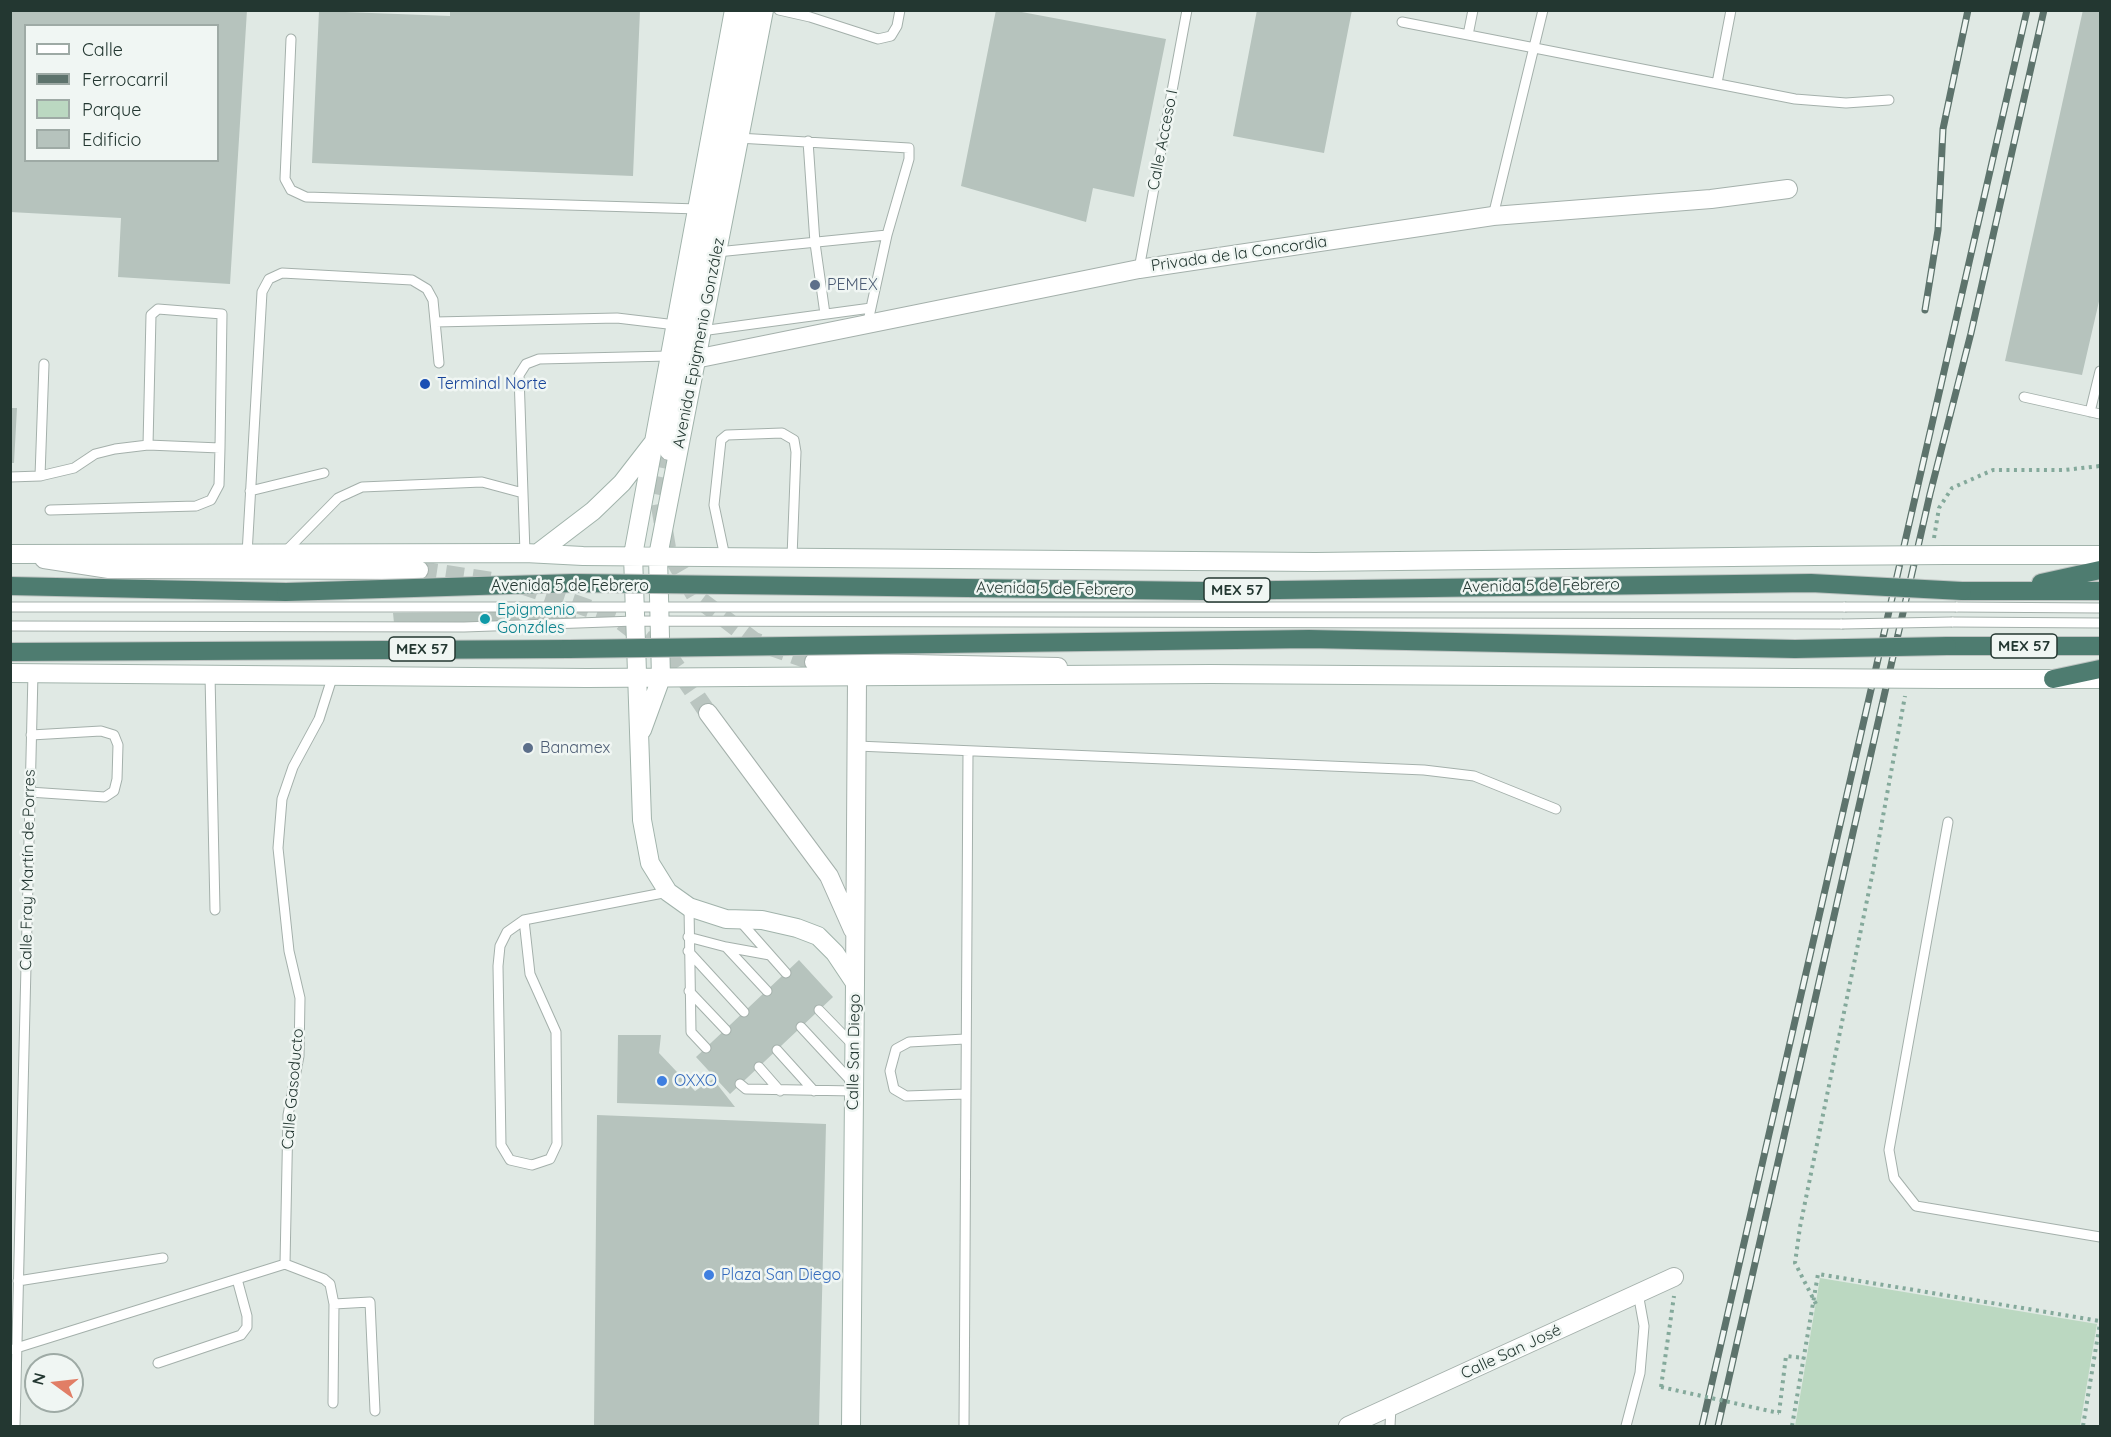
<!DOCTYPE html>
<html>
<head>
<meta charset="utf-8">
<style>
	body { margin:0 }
	#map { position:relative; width:2111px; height:1437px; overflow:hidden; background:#e0e9e4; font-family:Quicksand,sans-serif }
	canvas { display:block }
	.frame { position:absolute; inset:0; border:12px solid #233731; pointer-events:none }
	.legend { position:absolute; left:24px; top:24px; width:195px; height:138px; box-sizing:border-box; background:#f0f6f3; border:2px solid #9eaaa5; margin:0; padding:8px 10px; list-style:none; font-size:18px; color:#233731 }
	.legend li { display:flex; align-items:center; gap:12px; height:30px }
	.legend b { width:30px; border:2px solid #9eaaa5 }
	.north { position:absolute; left:24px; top:1353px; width:60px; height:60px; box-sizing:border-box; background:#f0f6f3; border:2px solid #9eaaa5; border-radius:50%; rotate:285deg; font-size:16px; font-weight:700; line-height:24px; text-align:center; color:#233731 }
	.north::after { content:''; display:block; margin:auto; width:21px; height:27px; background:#e17e66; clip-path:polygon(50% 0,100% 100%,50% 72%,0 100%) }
</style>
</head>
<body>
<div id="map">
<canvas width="2111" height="1437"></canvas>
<div class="frame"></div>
<ul class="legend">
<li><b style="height:8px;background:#fff"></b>Calle</li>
<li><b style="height:8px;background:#5d736c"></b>Ferrocarril</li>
<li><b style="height:16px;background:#bbd8c1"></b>Parque</li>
<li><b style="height:16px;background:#b6c3bd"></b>Edificio</li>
</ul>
<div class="north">N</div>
</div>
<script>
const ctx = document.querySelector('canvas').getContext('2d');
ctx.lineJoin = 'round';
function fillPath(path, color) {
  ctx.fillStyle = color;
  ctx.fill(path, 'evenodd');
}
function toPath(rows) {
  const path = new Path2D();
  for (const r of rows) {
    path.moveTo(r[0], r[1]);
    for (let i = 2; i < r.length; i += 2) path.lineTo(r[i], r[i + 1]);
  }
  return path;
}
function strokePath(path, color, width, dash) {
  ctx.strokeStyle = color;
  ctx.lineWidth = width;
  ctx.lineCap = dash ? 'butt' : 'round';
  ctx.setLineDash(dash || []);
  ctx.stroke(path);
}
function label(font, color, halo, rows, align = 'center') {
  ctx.font = font + ' Quicksand,sans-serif';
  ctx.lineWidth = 5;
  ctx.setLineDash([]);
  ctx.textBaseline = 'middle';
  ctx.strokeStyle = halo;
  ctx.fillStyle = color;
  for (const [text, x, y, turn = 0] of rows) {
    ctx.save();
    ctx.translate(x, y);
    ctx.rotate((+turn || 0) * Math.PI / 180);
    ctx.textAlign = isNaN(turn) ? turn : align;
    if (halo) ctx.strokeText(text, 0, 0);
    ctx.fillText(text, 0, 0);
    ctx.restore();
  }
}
const green = toPath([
	[1820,1278,2097,1324,2080,1426,1795,1426]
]);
const building = toPath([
	[10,10,247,10,230,284,118,277,121,218,10,212],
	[26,26,218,26,218,160,26,160],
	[450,10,640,10,633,176,312,163,319,11,450,16],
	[996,10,1011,10,1166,39,1134,197,1093,188,1086,222,961,186],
	[1257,10,1352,10,1324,153,1233,136],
	[2083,10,2100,10,2100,297,2082,375,2005,361],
	[10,408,17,408,14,463,10,463],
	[576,611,576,621,394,623,393,613],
	[799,960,833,997,730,1094,696,1057],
	[618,1035,661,1035,659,1053,695,1091,713,1079,735,1107,617,1103],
	[597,1115,826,1124,819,1426,594,1426]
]);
const tertiaryTunnel = toPath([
	[669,451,659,500,667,548,696,597,754,641,814,662],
	[419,570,493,581],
	[521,585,617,618,671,659,708,713]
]);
const path = toPath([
	[1934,538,1939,508,1952,488,1993,470,2064,470,2100,466],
	[1816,1304,1795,1263,1800,1227,1873,871,1905,696],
	[1661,1387,1674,1296],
	[1779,1413,1786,1356,1804,1358],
	[1792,1426,1818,1274,2100,1321],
	[2083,1426,2100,1323]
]);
const service = toPath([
	[779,10,810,17,878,39,891,36,897,26,900,10],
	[1402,22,1795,99,1846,103,1889,100],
	[1468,35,1473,10],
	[291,39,285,179,291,190,306,197,698,209],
	[1717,83,1731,10],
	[738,138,909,148,909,159,887,235,867,326],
	[808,141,815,243,825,314],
	[1493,216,1543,10],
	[717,252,887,235],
	[1139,269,1187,10],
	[435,322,617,318,676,325],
	[701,331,871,308],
	[2024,397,2100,414],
	[2090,412,2100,371],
	[40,476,74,468,95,454,115,449,148,445,220,448,222,314,158,309,151,315,148,445],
	[10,477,40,476,44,364],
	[250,491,324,473],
	[50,510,196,506,211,500,219,485,220,448],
	[285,552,338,498,362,487,482,482,523,493],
	[525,553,519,375,526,364,539,359,670,356],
	[247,554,262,292,269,279,282,273,412,280,427,289,433,300,439,363],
	[725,557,714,505,721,440,727,435,782,433,794,440,796,452,792,557],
	[10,607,1845,607],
	[1956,607,2100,608],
	[1952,622,2100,623],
	[10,626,464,627,635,621,1842,624],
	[210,675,215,910],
	[857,746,1424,770,1474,776,1556,809],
	[29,792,105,797,114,791,117,779,118,745,114,735,101,731,31,735],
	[1948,822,1889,1150,1894,1178,1916,1206,2100,1237],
	[689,907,691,1032,706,1048],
	[524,920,530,974,556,1032,557,1144,550,1159,532,1165,510,1160,501,1145,498,966,500,946,507,932,524,920,668,892],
	[740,921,786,973],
	[688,937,726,947,767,991],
	[726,947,770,955],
	[688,951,744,1012],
	[689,991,726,1030],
	[819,1010,853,1045],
	[801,1027,852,1082],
	[965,1039,909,1042,896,1049,890,1071,894,1089,906,1096,966,1094],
	[777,1050,814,1091],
	[759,1067,780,1091],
	[740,1084,746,1089,854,1091],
	[285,1264,324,1279,330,1284,334,1304,333,1403],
	[18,1281,163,1258],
	[334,1304,370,1302,375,1411],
	[10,1350,285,1264,288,1115,299,1056,300,998,289,951,278,848,282,799,293,767,319,719,333,675],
	[158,1363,241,1335,247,1327,247,1316,237,1279],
	[15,1426,33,673],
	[964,1426,968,752],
	[1390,1426,1391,1407],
	[1626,1426,1640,1373,1644,1326,1638,1293]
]);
const minor = toPath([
	[695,359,1139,269,1493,216,1711,199,1788,189],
	[1348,1426,1674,1277]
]);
const tertiary = toPath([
	[669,451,749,10],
	[44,559,109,569,419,570],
	[814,662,1058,667],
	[708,713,829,876,853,930],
	[855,983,857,678]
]);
const secondary = toPath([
	[734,10,633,555,642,820,650,863,668,892,689,907,726,919,762,920,797,928,818,936,835,953,855,983,851,1426],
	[538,553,593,511,622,483,653,443],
	[10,554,525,553,583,556,1315,562,1815,556],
	[1945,555,2100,555],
	[10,673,587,678,1210,674,1795,678],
	[1943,679,2100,679],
	[642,730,661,678,658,556,764,10]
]);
const trunk = toPath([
	[2041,583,2100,570],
	[10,586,286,592],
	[1962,591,2100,591],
	[1947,646,2100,646],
	[10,652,569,649],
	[2053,679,2100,669]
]);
const rail = toPath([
	[1925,310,1938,230,1943,129,1968,10],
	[1702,1426,2027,10],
	[1718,1426,1930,494,1971,333,2044,10]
]);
const pathBridge = toPath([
	[1661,1387,1779,1413]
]);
const serviceBridge = toPath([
	[1845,607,1956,607],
	[1842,624,1952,622]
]);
const secondaryBridge = toPath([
	[1815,556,1945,555],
	[1795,678,1943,679]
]);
const trunkBridge = toPath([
	[286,592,574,583,1202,591,1811,583,1962,591],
	[569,649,1309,639,1795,649,1947,646]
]);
const markers = [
	[815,285,6,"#5c6f8a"],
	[425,384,6,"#1a4fb4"],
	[485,619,6,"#0f9aa8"],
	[528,748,6,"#5c6f8a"],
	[662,1081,6,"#3f7fe0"],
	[709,1275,6,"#3f7fe0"]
];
const shields = [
	[1237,590,66],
	[2024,646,66],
	[422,649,66]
];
const shieldNames = [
	["MEX 57",1237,590],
	["MEX 57",2024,646],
	["MEX 57",422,649]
];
const streetNames = [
	["Calle Acceso I",1163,140,-79],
	["Privada de la Concordia",1239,254,-8],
	["Avenida Epigmenio González",699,343,-79],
	["Avenida 5 de Febrero",570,586],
	["Avenida 5 de Febrero",1541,586,-1],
	["Avenida 5 de Febrero",1055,589,1],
	["Calle Fray Martín de Porres",28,870,-89],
	["Calle San Diego",854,1052,-89],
	["Calle Gasoducto",293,1089,-85],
	["Calle San José",1511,1352,-25]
];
const serviceNames = [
	["PEMEX",827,285],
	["Banamex",540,748]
];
const transitNames = [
	["Terminal Norte",437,384]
];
const cultureNames = [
	["Epigmenio",497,610],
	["Gonzáles",497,628]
];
const shopNames = [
	["OXXO",674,1081],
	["Plaza San Diego",721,1275]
];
fillPath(green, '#bbd8c1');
fillPath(building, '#b6c3bd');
strokePath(tertiaryTunnel, '#bac5c0', 18, [18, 9]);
strokePath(service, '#a4b0ab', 11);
strokePath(minor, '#a4b0ab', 20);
strokePath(tertiary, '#a4b0ab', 20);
strokePath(secondary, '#a1b3ab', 20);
strokePath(trunk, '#bdc3c1', 20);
strokePath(path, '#84a99b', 4, [3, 4.5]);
strokePath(service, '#fff', 9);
strokePath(minor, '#fff', 18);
strokePath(tertiary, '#fff', 18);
strokePath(secondary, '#fff', 18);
strokePath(trunk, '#4e7c70', 18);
strokePath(rail, '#5d736c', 7);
strokePath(rail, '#f0f6f3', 4.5, [14]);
strokePath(serviceBridge, '#a4b0ab', 11, []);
strokePath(secondaryBridge, '#a1b3ab', 20, []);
strokePath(trunkBridge, '#bdc3c1', 20, []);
strokePath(pathBridge, '#84a99b', 4, [3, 4.5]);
strokePath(serviceBridge, '#fff', 9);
strokePath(secondaryBridge, '#fff', 18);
strokePath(trunkBridge, '#4e7c70', 18);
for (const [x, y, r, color] of markers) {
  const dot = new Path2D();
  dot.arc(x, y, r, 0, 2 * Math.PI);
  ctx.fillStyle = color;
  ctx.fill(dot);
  strokePath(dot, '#f0f6f3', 2);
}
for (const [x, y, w] of shields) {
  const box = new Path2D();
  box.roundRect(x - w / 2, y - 12, w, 24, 4.5);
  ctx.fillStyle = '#f0f6f3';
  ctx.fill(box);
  strokePath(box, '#233731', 1.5);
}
label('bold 15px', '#233731', null, shieldNames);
label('16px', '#233731', '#f0f6f3', streetNames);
label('16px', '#4e5e75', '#f0f6f3', serviceNames, 'left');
label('16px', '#164399', '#f0f6f3', transitNames, 'left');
label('16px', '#0d838f', '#f0f6f3', cultureNames, 'left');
label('16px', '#366cbe', '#f0f6f3', shopNames, 'left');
</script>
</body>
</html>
